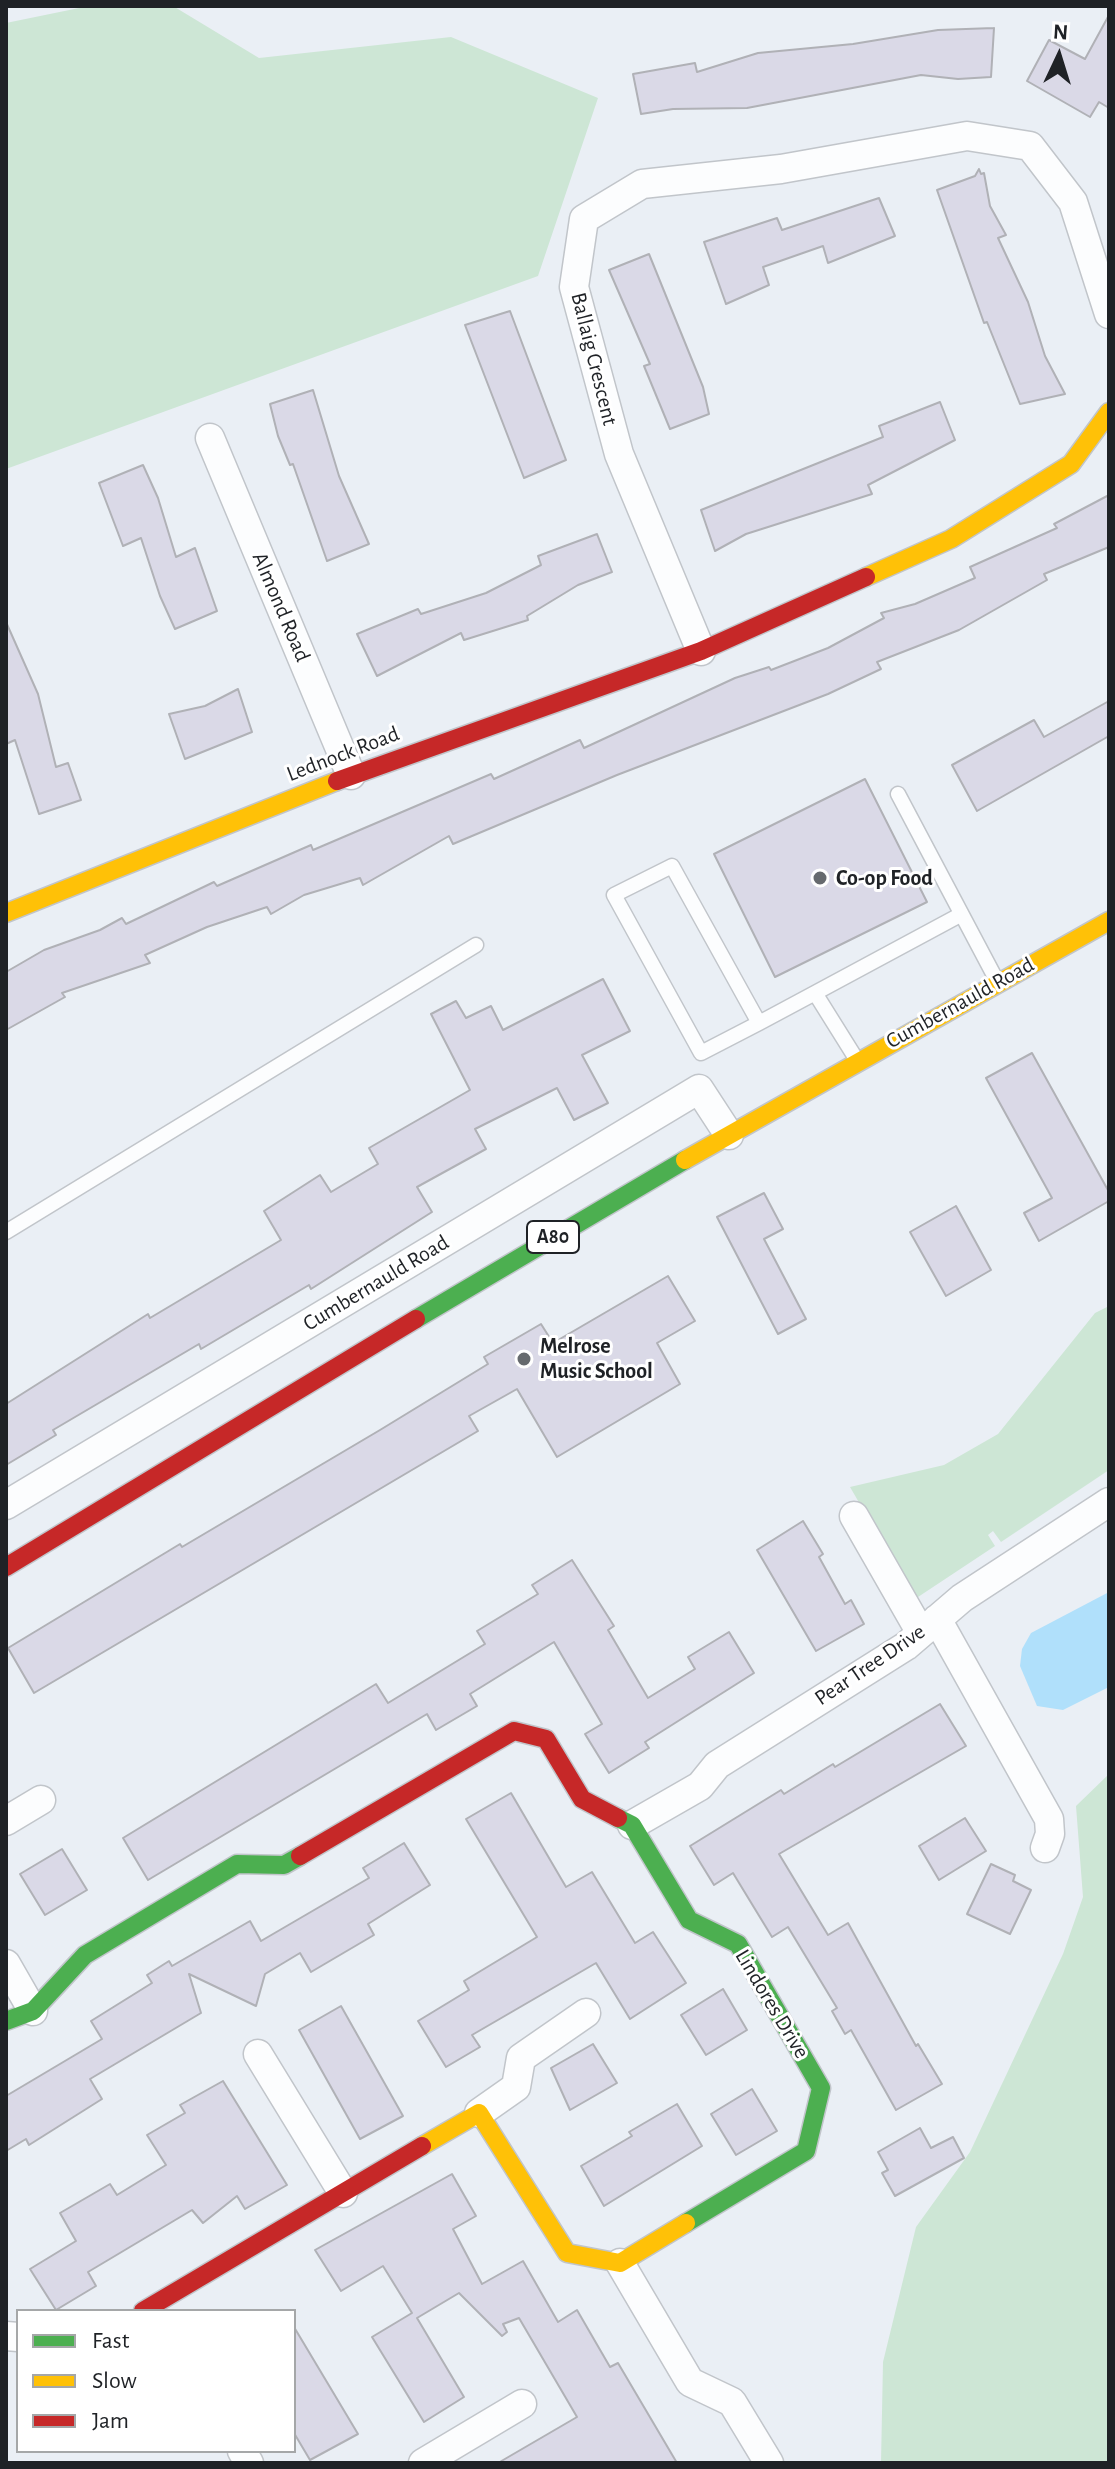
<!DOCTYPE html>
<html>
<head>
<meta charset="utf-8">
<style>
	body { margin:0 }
	#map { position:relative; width:1115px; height:2469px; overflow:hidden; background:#eaeff5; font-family:"Alegreya Sans",sans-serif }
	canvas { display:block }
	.frame { position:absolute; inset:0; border:8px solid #1f2226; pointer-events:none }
	.legend { position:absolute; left:16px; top:2309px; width:280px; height:144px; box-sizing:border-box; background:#fff; border:2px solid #a5a7a8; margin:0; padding:10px 14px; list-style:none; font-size:24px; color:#1f2226 }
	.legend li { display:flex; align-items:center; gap:16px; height:40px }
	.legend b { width:40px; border:2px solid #a5a7a8 }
	.north { position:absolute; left:1019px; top:16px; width:80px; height:80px; -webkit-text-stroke:6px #fff; paint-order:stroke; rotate:4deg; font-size:22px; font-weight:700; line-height:32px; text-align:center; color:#1f2226 }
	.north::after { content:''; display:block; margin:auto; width:28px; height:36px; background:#1f2226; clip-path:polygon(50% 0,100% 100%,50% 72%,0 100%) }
</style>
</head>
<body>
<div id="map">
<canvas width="1115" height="2469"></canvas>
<div class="frame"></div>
<ul class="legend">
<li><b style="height:10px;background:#4caf50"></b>Fast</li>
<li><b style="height:10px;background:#ffc107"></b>Slow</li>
<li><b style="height:10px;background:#c62828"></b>Jam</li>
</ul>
<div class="north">N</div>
</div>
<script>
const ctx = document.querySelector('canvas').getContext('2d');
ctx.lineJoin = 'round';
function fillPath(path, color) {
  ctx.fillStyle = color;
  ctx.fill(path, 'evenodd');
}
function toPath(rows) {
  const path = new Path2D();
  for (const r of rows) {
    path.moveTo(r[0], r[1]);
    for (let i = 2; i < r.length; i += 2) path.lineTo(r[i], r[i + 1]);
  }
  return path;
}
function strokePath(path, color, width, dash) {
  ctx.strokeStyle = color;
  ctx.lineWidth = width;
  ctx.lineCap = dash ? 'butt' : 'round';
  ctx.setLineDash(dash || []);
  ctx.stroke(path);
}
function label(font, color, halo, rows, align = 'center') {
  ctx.font = font + ' "Alegreya Sans",sans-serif';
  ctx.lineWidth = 6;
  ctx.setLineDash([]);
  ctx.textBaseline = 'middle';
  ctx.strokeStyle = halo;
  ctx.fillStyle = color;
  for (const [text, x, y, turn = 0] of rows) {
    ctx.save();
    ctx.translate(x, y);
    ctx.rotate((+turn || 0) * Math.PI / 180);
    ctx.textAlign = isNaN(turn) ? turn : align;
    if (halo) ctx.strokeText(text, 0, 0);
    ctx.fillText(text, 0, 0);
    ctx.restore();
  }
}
const green = toPath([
	[173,6,259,58,451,37,598,98,538,276,6,469,6,23,84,7],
	[1109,1306,1109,1470,1001,1542,993,1531,988,1535,995,1546,915,1599,850,1487,944,1465,998,1434,1095,1313],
	[1109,1774,1109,2463,881,2463,883,2362,916,2227,970,2152,1063,1954,1083,1897,1076,1806]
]);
const water = toPath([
	[1109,1592,1109,1687,1063,1710,1037,1706,1020,1666,1022,1649,1031,1633]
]);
const building = toPath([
	[1109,15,1109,108,1099,102,1090,117,1027,81,1049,40,1085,59,1109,15],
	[994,28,991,77,958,79,921,75,747,108,673,109,641,114,633,74,695,63,697,72,758,53,853,44,938,30,994,28],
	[979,169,981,174,984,173,990,206,1006,235,998,238,1028,302,1045,356,1065,394,1020,404,987,322,984,323,937,190,975,176,979,169],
	[879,198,895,236,828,263,823,246,763,267,769,285,726,304,704,242,777,218,782,230,879,198],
	[649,254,703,387,709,414,670,429,644,366,650,364,609,270,649,254],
	[510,311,566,460,524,478,465,325,510,311],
	[313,390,339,476,369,544,327,561,293,464,290,465,278,436,270,404,313,390],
	[940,402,955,440,868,485,872,494,746,534,715,551,701,510,883,437,879,426,940,402],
	[143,465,158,498,176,557,195,548,217,611,175,629,160,596,141,538,123,546,99,483,143,465],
	[1109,495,1109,547,1044,574,1047,580,959,630,877,662,881,669,828,694,617,775,453,844,449,836,363,885,360,878,304,895,271,914,267,907,207,927,145,955,150,963,62,993,65,997,6,1030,6,972,44,950,100,930,122,918,126,924,214,882,217,886,311,845,313,850,491,774,494,779,580,740,584,748,735,678,769,667,771,670,828,648,884,618,881,613,915,604,975,578,970,567,1057,528,1054,524,1109,495],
	[597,534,612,572,578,585,527,616,528,620,464,640,461,633,377,676,357,634,418,609,421,614,486,593,541,565,538,556,597,534],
	[6,622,38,694,56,767,68,763,81,800,39,814,15,740,6,744,6,622],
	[238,689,252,732,185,759,169,714,205,706,238,689],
	[1109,701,1109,736,977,811,952,765,1034,720,1044,737,1109,701],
	[865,779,927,902,775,977,714,854,865,779],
	[603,979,630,1031,582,1055,608,1103,574,1120,557,1088,475,1129,486,1149,417,1187,432,1212,311,1289,309,1285,201,1349,199,1344,53,1430,56,1435,6,1465,6,1404,148,1314,150,1318,281,1240,264,1211,320,1175,331,1192,378,1164,369,1148,470,1090,431,1014,456,1001,466,1018,491,1006,503,1030,603,979],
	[1032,1053,1109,1192,1109,1201,1039,1241,1024,1213,1052,1198,986,1078,1032,1053],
	[764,1193,783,1229,764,1239,806,1319,778,1334,717,1217,764,1193],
	[956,1206,991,1270,946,1296,910,1232,956,1206],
	[668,1276,695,1321,657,1343,680,1384,557,1457,517,1389,469,1416,478,1431,34,1693,8,1648,180,1544,182,1547,380,1430,488,1364,484,1357,541,1324,553,1343,668,1276],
	[803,1521,823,1554,819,1557,845,1604,851,1600,864,1624,816,1651,757,1550,803,1521],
	[572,1560,614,1626,608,1630,648,1698,695,1669,688,1657,729,1632,754,1673,645,1742,649,1748,609,1773,585,1734,602,1724,554,1642,470,1694,477,1706,436,1730,427,1714,148,1880,123,1838,376,1684,388,1703,485,1644,477,1631,538,1594,532,1585,572,1560],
	[940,1704,966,1746,779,1854,828,1935,848,1923,916,2046,918,2044,942,2084,896,2110,851,2030,845,2034,832,2011,837,2008,788,1927,772,1937,733,1873,714,1885,690,1846,781,1790,784,1794,833,1764,835,1767,940,1704],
	[511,1793,566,1887,592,1872,635,1943,653,1932,686,1983,630,2019,596,1963,472,2035,480,2047,446,2067,418,2021,469,1990,464,1981,537,1937,466,1819,511,1793],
	[965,1818,986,1851,939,1880,919,1846,965,1818],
	[404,1843,430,1885,368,1924,374,1935,311,1972,300,1953,265,1974,256,2006,189,1974,201,2013,90,2079,102,2099,29,2145,26,2139,6,2151,6,2096,102,2039,91,2021,152,1983,147,1975,169,1961,172,1966,250,1921,261,1941,369,1878,363,1868,404,1843],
	[62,1849,87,1890,45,1915,20,1874,62,1849],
	[991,1864,1015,1875,1013,1881,1031,1890,1010,1934,967,1914,991,1864],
	[723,1989,747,2030,706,2055,681,2015,723,1989],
	[341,2006,403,2116,360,2139,299,2030,341,2006],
	[593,2044,617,2083,570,2110,551,2068,593,2044],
	[223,2081,287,2185,245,2209,237,2196,203,2223,192,2210,88,2272,96,2286,56,2310,30,2269,76,2241,60,2213,110,2184,117,2195,166,2165,147,2135,185,2113,180,2105,223,2081],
	[752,2089,777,2131,736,2155,711,2114,752,2089],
	[677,2104,702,2146,604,2206,581,2166,632,2136,629,2132,677,2104],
	[920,2128,931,2148,953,2137,964,2158,895,2196,882,2173,888,2170,878,2152,920,2128],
	[452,2174,476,2216,453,2229,482,2284,523,2261,558,2322,577,2310,610,2367,618,2363,677,2463,498,2463,577,2417,519,2318,503,2324,507,2332,502,2336,459,2293,417,2318,464,2397,424,2422,372,2337,412,2313,383,2266,341,2291,315,2250,452,2174],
	[294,2327,358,2434,310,2460,294,2433,294,2327]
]);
const lane = toPath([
	[898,794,997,981],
	[815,993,960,915],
	[759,1023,672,866,614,895,701,1053,759,1023,815,993,855,1057],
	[6,1232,476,945]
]);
const street = toPath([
	[210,438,351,775],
	[701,651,619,454,574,287,584,219,642,184,781,169,967,136,1030,146,1073,202,1109,314],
	[6,1505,699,1089,729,1135],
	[854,1516,921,1633],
	[937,1619,1049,1819,1050,1834,1045,1848],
	[6,1821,41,1800],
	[632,1825,700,1786,717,1765,906,1646,962,1598,1109,1502],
	[6,1964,33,2011],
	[258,2054,343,2193],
	[479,2113,516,2087,521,2058,586,2013],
	[620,2263,690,2382,732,2402,769,2463],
	[6,2336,18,2337],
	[242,2451,249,2463],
	[423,2463,522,2404]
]);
const fast = toPath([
	[416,1319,685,1160],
	[618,1818,632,1825,689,1920,738,1944,821,2088,806,2151,686,2223],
	[6,2021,33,2011,85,1955,237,1864,284,1865,300,1856]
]);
const slow = toPath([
	[866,577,951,539,1071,464,1109,412],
	[6,913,337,781],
	[685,1160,1109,921],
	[422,2146,479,2113,567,2253,620,2263,686,2223]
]);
const jam = toPath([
	[337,781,701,651,866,577],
	[6,1567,416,1319],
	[300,1856,514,1731,546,1739,582,1799,618,1818],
	[143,2311,422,2146]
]);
const markers = [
	[820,878,8,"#666a6e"],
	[524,1359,8,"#666a6e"]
];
const shields = [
	[553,1237,52]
];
const shieldNames = [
	["A80",553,1237]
];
const streetNames = [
	["Ballaig Crescent",594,359,76],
	["Almond Road",281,607,67],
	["Lednock Road",343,754,-21],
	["Cumbernauld Road",960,1003,-29],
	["Cumbernauld Road",376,1283,-31],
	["Pear Tree Drive",870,1665,-34],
	["Lindores Drive",772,2004,59]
];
const poiNames = [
	["Co-op Food",836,878],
	["Melrose",540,1346],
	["Music School",540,1371]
];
fillPath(green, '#cde6d5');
fillPath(water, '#b0e0fb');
fillPath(building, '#dad9e7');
strokePath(building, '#b0b1b6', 2);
strokePath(lane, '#c1c5ca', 17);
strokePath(street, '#c1c5ca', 31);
strokePath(fast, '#c1c5ca', 21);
strokePath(slow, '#c1c5ca', 21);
strokePath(jam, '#c1c5ca', 21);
strokePath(lane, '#fcfdfe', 14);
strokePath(street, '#fcfdfe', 28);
strokePath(fast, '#4caf50', 18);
strokePath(slow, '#ffc107', 18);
strokePath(jam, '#c62828', 18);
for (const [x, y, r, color] of markers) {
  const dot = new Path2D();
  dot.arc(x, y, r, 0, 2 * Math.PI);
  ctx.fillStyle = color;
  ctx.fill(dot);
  strokePath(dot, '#fff', 3);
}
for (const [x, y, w] of shields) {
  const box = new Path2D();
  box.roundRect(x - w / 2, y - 16, w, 32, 6);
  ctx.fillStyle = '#fff';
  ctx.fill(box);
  strokePath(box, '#1f2226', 2);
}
label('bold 20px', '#1f2226', null, shieldNames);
label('22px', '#1f2226', '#fff', streetNames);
label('bold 22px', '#1f2226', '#fff', poiNames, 'left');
</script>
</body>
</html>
